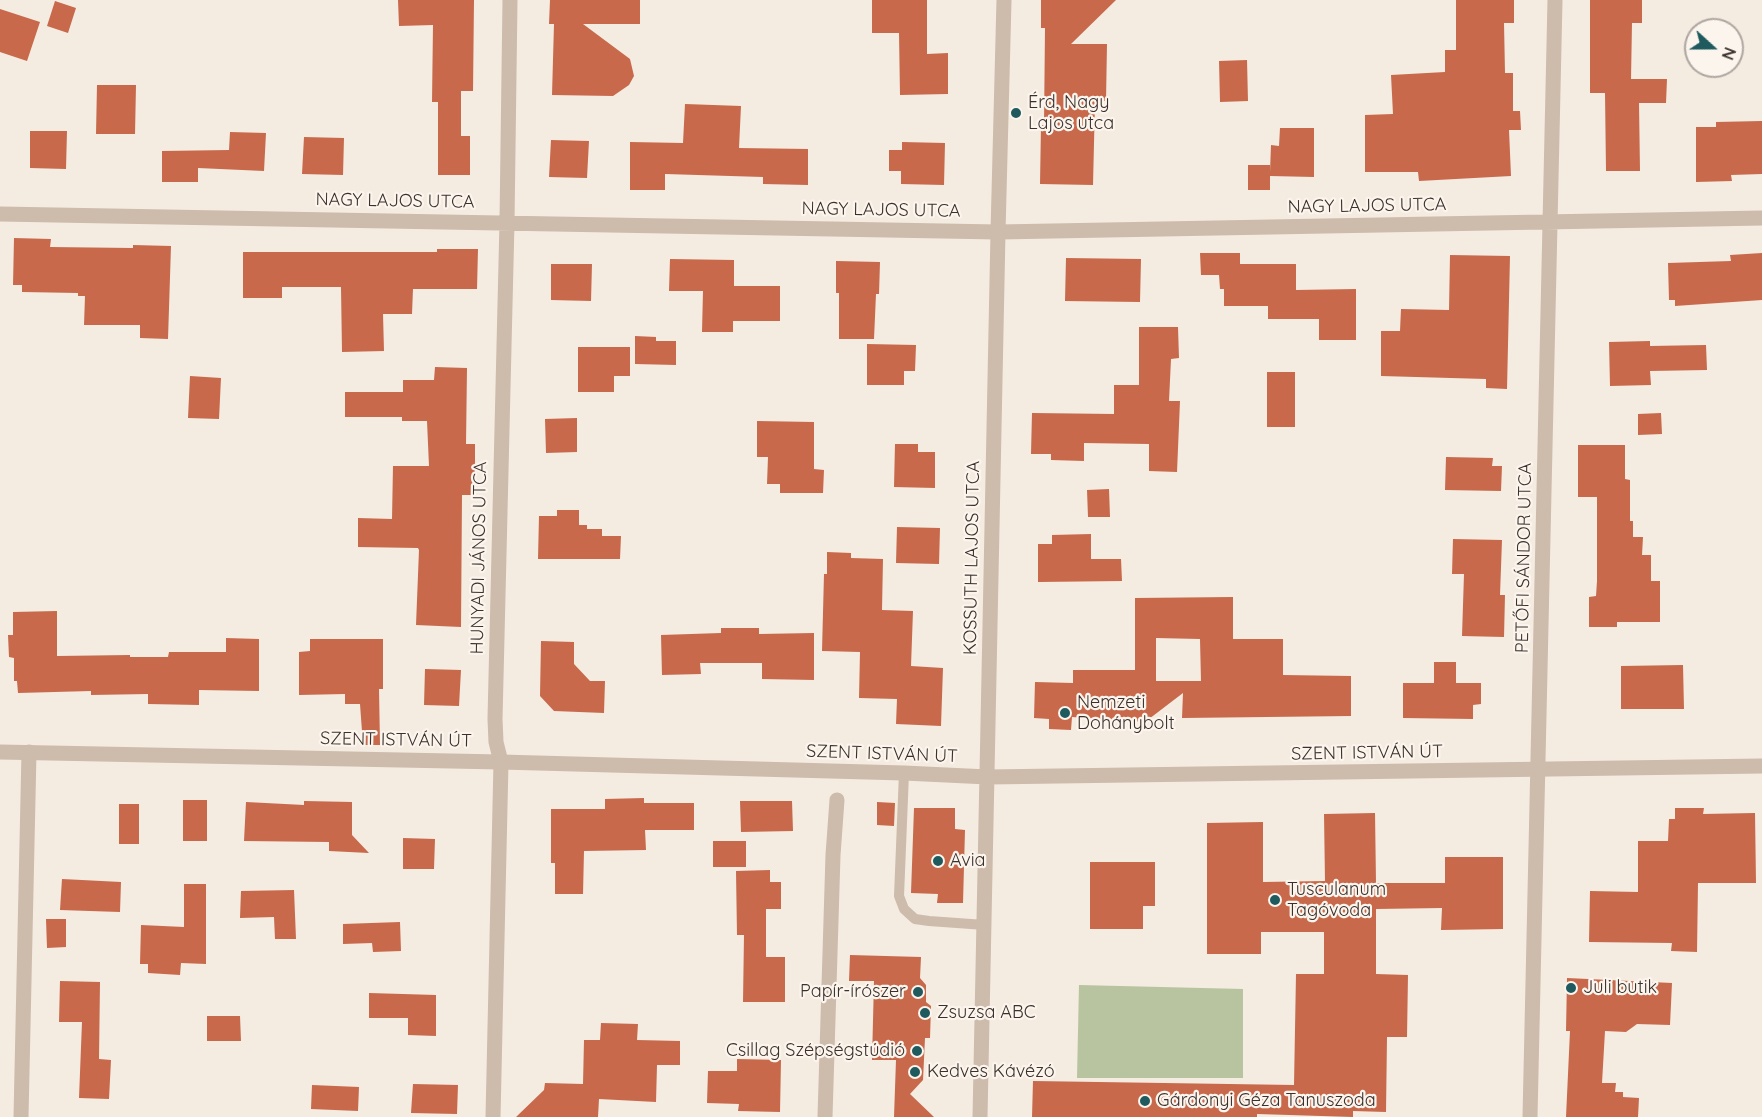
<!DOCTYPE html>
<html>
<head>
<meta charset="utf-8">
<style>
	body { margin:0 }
	#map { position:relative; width:1762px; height:1117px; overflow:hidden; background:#f4ebe1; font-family:Quicksand,sans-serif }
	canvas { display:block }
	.north { position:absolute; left:1684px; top:18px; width:60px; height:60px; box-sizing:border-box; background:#fbf5ee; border:2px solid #aea6a0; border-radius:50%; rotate:111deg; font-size:16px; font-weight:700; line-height:24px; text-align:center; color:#3b302b }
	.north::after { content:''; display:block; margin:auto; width:21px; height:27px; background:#1f5a5e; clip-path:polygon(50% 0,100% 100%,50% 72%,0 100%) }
</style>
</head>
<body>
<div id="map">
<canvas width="1762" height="1117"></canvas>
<div class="north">N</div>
</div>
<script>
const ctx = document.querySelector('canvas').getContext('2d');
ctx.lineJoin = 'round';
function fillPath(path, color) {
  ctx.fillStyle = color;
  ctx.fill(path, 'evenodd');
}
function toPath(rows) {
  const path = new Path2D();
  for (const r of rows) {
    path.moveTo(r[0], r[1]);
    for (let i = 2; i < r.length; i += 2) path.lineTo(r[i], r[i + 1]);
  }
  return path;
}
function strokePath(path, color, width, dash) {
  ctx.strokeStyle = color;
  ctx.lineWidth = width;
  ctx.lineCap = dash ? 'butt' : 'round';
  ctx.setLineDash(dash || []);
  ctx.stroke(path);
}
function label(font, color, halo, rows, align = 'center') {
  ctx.font = font + ' Quicksand,sans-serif';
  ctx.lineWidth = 4.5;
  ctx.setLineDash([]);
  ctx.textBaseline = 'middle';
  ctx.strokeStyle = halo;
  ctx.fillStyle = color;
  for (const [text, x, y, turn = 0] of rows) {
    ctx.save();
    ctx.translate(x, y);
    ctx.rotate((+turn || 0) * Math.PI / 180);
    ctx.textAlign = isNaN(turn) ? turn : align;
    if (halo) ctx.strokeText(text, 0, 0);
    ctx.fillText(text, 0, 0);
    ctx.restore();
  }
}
const green = toPath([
	[1079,985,1243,989,1243,1078,1077,1078]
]);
const building = toPath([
	[398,0,474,0,473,91,461,91,461,136,470,136,470,175,438,175,438,102,432,102,433,25,399,26],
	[550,0,640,0,640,24,583,24,630,59,634,76,629,85,613,96,552,95,554,24,549,24],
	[872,0,927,0,927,54,948,53,948,94,900,95,899,33,872,33],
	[1041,0,1116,0,1071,44,1107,44,1106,101,1095,101,1093,185,1040,184,1041,125,1044,125,1045,28,1041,28],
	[1456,0,1514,0,1514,23,1504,23,1505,73,1513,73,1513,111,1520,111,1521,130,1509,130,1511,176,1419,181,1418,172,1365,172,1365,115,1393,114,1391,75,1445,72,1445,50,1456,50],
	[1590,0,1642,0,1642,23,1632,23,1631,79,1667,79,1666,103,1639,103,1640,171,1606,171,1605,93,1590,93],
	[55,1,76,8,68,33,47,26],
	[0,9,40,22,27,61,0,52],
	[1247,60,1248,101,1220,102,1219,61],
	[97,85,136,85,135,134,96,134],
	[685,104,741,106,739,148,808,149,808,185,763,184,763,177,665,174,665,190,630,190,630,142,683,143],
	[1762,121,1762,174,1731,175,1732,181,1696,182,1696,127,1716,127,1716,122],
	[1280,128,1314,128,1314,177,1270,176,1270,190,1248,190,1248,165,1270,165,1270,172,1271,145,1279,146],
	[30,131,67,131,66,169,30,168],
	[230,132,266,133,264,171,198,168,198,182,162,182,162,151,229,150],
	[304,137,344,138,343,175,302,174],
	[551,140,589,141,587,178,549,177],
	[902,142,945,143,944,185,901,184,901,171,889,171,889,150,902,150],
	[14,238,51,239,50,247,133,248,133,245,171,246,168,339,140,338,140,325,84,325,85,296,78,296,78,293,22,292,22,285,13,285],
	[437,249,478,249,477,289,413,289,412,314,383,314,384,351,342,352,341,287,282,287,282,298,243,298,243,252,437,252],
	[1200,253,1240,253,1240,264,1296,264,1296,290,1356,289,1356,340,1319,340,1319,319,1268,319,1268,306,1224,306,1224,289,1220,289,1219,275,1201,275],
	[1762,253,1762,300,1675,306,1675,300,1669,300,1668,263,1731,261,1730,255],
	[1450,255,1510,256,1507,389,1486,388,1486,379,1381,376,1381,331,1400,331,1401,309,1449,310],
	[1066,258,1141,259,1140,302,1065,301],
	[670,259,734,260,734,286,780,286,780,321,733,321,733,332,702,332,703,291,669,291],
	[836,261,880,262,879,294,876,294,874,339,839,339,839,293,836,293],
	[551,264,592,264,591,301,551,300],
	[1139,327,1178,327,1179,358,1171,359,1169,401,1180,401,1177,472,1149,471,1149,444,1084,443,1084,461,1051,460,1051,454,1031,454,1032,413,1114,414,1114,385,1139,385],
	[635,336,656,337,656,341,676,341,676,365,635,364],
	[1650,341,1650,346,1706,345,1707,370,1650,371,1651,385,1610,386,1609,342],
	[867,344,916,345,915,371,904,371,904,385,867,385],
	[578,347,630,347,630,376,614,376,614,392,578,392],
	[435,367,467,368,466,444,475,444,475,484,471,484,471,495,462,495,461,627,416,625,419,550,418,548,358,547,358,518,392,519,393,466,429,466,427,421,402,421,402,417,345,417,345,392,403,392,403,380,434,380],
	[1267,372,1295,372,1295,427,1267,427],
	[190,376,221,378,219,419,188,418],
	[1661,413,1662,434,1638,435,1638,414],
	[577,418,577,452,546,453,545,419],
	[757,421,814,422,814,469,824,470,823,493,780,493,780,484,767,484,768,457,757,457],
	[895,444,918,444,918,452,935,452,935,488,894,487],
	[1578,445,1625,445,1625,479,1630,480,1630,521,1633,521,1633,537,1643,537,1642,555,1651,555,1651,581,1660,581,1660,622,1617,622,1617,627,1589,627,1589,597,1596,596,1597,581,1597,497,1578,497],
	[1446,457,1493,458,1492,466,1502,466,1501,491,1445,490],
	[1109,489,1110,517,1088,517,1087,490],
	[557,510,579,510,579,525,587,525,587,529,602,529,602,536,621,536,620,559,538,559,539,516,557,516],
	[897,527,940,528,939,564,896,563],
	[1091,534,1091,559,1121,559,1122,581,1038,582,1038,544,1052,544,1052,535],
	[1453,539,1502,540,1500,595,1505,595,1504,637,1462,636,1464,574,1452,574],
	[827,552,851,553,851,558,883,559,882,610,913,611,911,666,943,668,941,726,896,724,897,699,859,698,860,652,822,651,824,574,827,574],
	[1233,597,1233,639,1283,639,1283,675,1351,676,1351,716,1182,718,1183,693,1145,722,1072,717,1071,730,1049,729,1049,719,1034,718,1035,682,1073,683,1073,670,1135,670,1135,598],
	[1156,638,1200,639,1201,681,1156,681],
	[57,611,57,656,130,655,130,657,168,657,169,652,226,652,226,638,259,639,259,691,199,690,199,705,148,704,148,694,91,695,91,691,18,693,17,681,14,681,14,658,9,657,8,635,13,635,13,612],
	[721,628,759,628,759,634,814,633,814,680,762,679,762,663,700,663,701,674,662,675,661,635,721,633],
	[310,639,383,639,383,689,379,689,380,745,363,745,360,704,345,704,345,694,299,695,299,652,310,651],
	[541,641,574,642,574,664,590,681,605,681,604,713,554,711,540,696],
	[1434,662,1456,662,1456,683,1481,683,1481,704,1473,705,1473,719,1403,718,1403,683,1434,683],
	[1683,665,1684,709,1621,709,1621,666],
	[425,669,461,670,459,706,424,705],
	[644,798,644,803,694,803,694,830,645,830,646,850,584,851,583,894,555,894,555,863,551,863,551,809,605,809,605,799],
	[183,800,207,800,207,841,183,841],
	[304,801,352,802,352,835,369,853,329,851,329,842,244,841,246,802,304,805],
	[740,801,792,801,793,831,741,832],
	[877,802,895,803,894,826,877,825],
	[119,804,139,804,139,844,119,844],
	[914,808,955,808,955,829,965,830,963,903,937,903,938,894,911,893],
	[1675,808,1704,808,1703,814,1755,813,1756,883,1698,883,1697,952,1671,951,1672,943,1589,942,1590,891,1638,892,1638,841,1668,841,1669,819,1675,819],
	[1375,813,1376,883,1445,883,1445,857,1503,857,1503,929,1441,930,1442,908,1376,909,1376,974,1408,975,1407,1037,1387,1037,1386,1112,1353,1111,1353,1117,1257,1114,1257,1117,1032,1117,1033,1081,1294,1085,1296,974,1324,974,1324,932,1261,932,1261,954,1207,954,1207,823,1263,822,1263,882,1325,881,1324,814],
	[403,838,435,839,434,869,403,869],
	[713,841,746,841,746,867,713,867],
	[1090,862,1155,862,1155,906,1143,906,1143,929,1090,929],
	[770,870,770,882,781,882,781,909,766,909,766,957,785,957,785,1002,743,1002,744,935,737,935,736,871],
	[62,879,121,882,120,912,60,910],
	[184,884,206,884,206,964,181,963,180,975,148,973,148,964,140,964,141,925,184,927],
	[294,890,296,939,275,939,274,917,240,918,241,891],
	[46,919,66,919,66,947,47,948],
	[400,922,401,951,373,952,372,943,343,944,343,924],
	[850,955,921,957,920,978,926,985,926,1002,931,1006,930,1038,925,1038,923,1080,910,1094,934,1117,894,1117,896,1060,872,1060,874,981,849,981],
	[1567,978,1672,983,1670,1025,1637,1024,1626,1032,1605,1031,1602,1083,1616,1083,1615,1092,1623,1092,1623,1097,1639,1098,1638,1117,1566,1117,1570,1031,1566,1031],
	[60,981,100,982,99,1059,111,1060,109,1099,79,1098,82,1022,59,1022],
	[369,993,436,995,436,1036,408,1035,408,1018,369,1018],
	[207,1016,240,1016,241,1041,207,1041],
	[601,1023,638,1024,637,1040,680,1041,680,1065,657,1065,656,1102,599,1099,598,1117,516,1117,544,1090,545,1083,583,1084,584,1040,600,1040],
	[737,1059,781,1060,780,1112,738,1111,739,1104,707,1103,708,1071,737,1071],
	[413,1084,458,1085,457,1114,411,1113],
	[312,1085,359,1087,358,1111,311,1109]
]);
const service = toPath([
	[904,773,899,896,904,909,915,919,929,921,985,925]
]);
const minor = toPath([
	[0,214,998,232,1762,218],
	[21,1117,29,752],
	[493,1117,501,762,496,742,495,719,507,222,510,0],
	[825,1117,833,855,837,800],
	[1530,1117,1555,0]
]);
const tertiary = toPath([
	[0,752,501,762,904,773,988,777,1762,766],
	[980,1117,998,232,1004,0]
]);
const markers = [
	[1016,113,6,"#1f5a5e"],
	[1065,713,6,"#1f5a5e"],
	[938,861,6,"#1f5a5e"],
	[1275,900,6,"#1f5a5e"],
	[1571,988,6,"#1f5a5e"],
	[918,992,6,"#1f5a5e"],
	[925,1013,6,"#1f5a5e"],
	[917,1051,6,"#1f5a5e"],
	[915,1072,6,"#1f5a5e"],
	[1145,1101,6,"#1f5a5e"]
];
const poiNames = [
	["Érd, Nagy",1028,103],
	["Lajos utca",1028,124],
	["Nemzeti",1077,703],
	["Dohánybolt",1077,724],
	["Avia",950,861],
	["Tusculanum",1287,890],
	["Tagóvoda",1287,911],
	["Juli butik",1583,988],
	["Papír-írószer",906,992,"right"],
	["Zsuzsa ABC",937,1013],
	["Csillag Szépségstúdió",905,1051,"right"],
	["Kedves Kávézó",927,1072],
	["Gárdonyi Géza Tanuszoda",1157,1101]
];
const streetNames = [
	["NAGY LAJOS UTCA",395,201,1],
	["NAGY LAJOS UTCA",1367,206,-1],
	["NAGY LAJOS UTCA",881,210,1],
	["HUNYADI JÁNOS UTCA",479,558,-89],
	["KOSSUTH LAJOS UTCA",972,558,-89],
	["PETŐFI SÁNDOR UTCA",1524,558,-89],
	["SZENT ISTVÁN ÚT",396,740,1],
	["SZENT ISTVÁN ÚT",1367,753,-1],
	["SZENT ISTVÁN ÚT",882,754,2]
];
fillPath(green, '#b8c4a0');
fillPath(building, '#c8694b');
strokePath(service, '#cdbbac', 10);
strokePath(minor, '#cdbbac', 15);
strokePath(tertiary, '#cdbbac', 15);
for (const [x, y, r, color] of markers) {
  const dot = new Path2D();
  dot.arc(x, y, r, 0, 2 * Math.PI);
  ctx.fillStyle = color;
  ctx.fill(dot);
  strokePath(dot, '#fbf5ee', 2);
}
label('18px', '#3b302b', '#fbf5ee', poiNames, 'left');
label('18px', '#3b302b', '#fbf5ee', streetNames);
</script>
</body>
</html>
